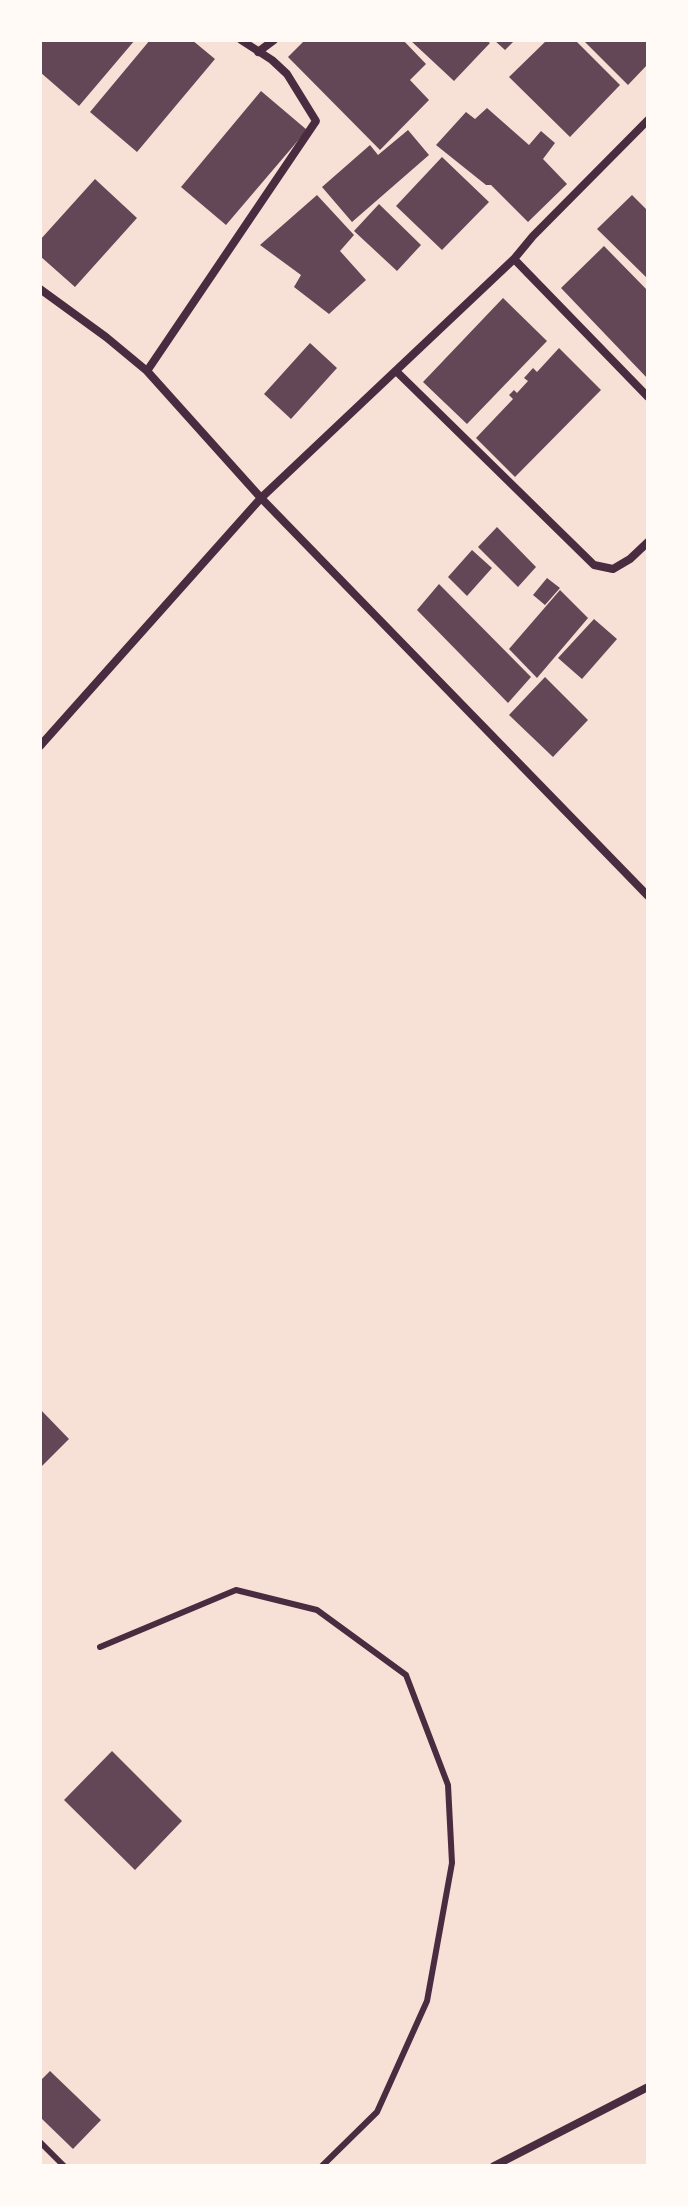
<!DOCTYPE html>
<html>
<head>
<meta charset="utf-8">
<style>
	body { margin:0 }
	#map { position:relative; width:688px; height:2206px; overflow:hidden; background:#f7e1d7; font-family:"Alegreya Sans",sans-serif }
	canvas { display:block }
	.frame { position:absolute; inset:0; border:42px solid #fffaf5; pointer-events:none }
</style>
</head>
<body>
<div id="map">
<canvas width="688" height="2206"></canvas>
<div class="frame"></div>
</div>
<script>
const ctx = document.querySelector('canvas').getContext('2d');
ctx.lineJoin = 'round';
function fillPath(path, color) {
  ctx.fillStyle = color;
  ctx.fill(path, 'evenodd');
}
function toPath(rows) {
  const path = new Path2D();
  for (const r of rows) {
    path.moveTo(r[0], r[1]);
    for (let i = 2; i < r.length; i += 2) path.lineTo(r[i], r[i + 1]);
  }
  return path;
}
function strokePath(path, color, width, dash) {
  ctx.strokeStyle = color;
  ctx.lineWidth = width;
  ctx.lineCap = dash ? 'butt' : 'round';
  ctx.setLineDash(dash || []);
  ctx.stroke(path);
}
const building = toPath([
	[40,40,135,40,79,106,40,72],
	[150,40,192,40,215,59,137,152,90,112],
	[305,40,403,40,426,64,410,80,429,100,380,150,288,57],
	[410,40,486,40,490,43,454,81],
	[494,40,515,40,505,50],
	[547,40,575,40,620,85,570,137,509,77],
	[583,40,648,40,648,64,628,85],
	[261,91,307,130,226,225,181,187],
	[487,108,529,145,541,131,555,143,543,159,567,184,528,222,491,185,486,185,436,145,466,112,475,119],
	[408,130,429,155,352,222,322,187,370,145,378,155],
	[442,157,489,202,442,250,396,206],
	[95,179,137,218,75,287,40,256,40,240],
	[317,195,354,235,340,251,366,280,329,314,294,287,301,275,260,245],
	[632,195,648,211,648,279,597,229],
	[379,204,421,245,397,271,354,231],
	[604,246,648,291,648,379,561,288],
	[503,298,547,341,467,424,423,382],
	[310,343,337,368,291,419,264,394],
	[559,348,601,390,515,477,476,438,513,399,509,395,514,390,517,393,528,381,524,378,533,368,537,372],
	[497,527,536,567,518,587,478,547],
	[472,550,492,568,467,596,448,577],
	[547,578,560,588,545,605,533,595],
	[439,584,531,677,508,703,417,610],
	[560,590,588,618,537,678,509,649],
	[594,619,617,639,582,679,558,658],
	[545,677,588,720,553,757,509,715],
	[40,1409,69,1439,40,1468],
	[112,1751,182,1821,135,1870,64,1800],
	[50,2071,101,2120,73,2149,40,2117,40,2081]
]);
const service = toPath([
	[100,1647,236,1590,317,1610,406,1675,448,1785,452,1863,427,2001,377,2112,322,2166],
	[40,2142,64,2166]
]);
const minor = toPath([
	[258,52,274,40],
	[514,259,648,397],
	[40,289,106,337,147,371,261,498,648,896],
	[147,371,316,121,287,74,272,60,241,40],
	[396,371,594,565,613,569,630,559,648,542],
	[40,746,261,498,514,259,533,236,648,120],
	[494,2166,648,2087]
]);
fillPath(building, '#644757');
strokePath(service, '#4a2c40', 6);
strokePath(minor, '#4a2c40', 8);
</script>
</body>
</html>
